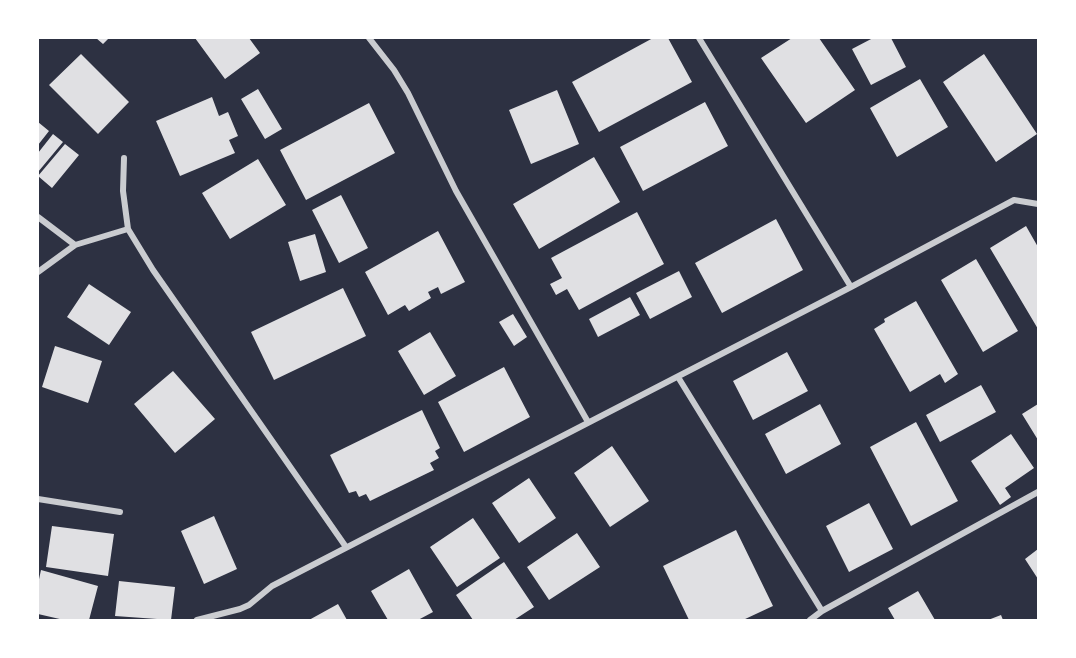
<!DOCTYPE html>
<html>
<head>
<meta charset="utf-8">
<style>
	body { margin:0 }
	#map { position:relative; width:1076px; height:658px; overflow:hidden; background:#2d3142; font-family:Rubik,sans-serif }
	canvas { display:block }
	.frame { position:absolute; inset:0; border:39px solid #fff; pointer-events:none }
</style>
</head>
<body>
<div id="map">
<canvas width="1076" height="658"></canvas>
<div class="frame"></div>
</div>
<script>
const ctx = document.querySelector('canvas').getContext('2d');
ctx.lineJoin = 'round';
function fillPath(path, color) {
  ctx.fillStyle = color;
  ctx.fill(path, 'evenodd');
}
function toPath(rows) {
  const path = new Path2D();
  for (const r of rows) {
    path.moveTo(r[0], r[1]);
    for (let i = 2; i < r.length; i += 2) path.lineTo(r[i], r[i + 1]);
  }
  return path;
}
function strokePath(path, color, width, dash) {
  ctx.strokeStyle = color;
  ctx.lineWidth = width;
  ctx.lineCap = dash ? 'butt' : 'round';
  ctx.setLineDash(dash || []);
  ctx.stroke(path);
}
const building = toPath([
	[96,38,109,38,103,44],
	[195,38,249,38,260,53,225,79],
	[653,38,668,38,692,82,599,132,572,82],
	[792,38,819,38,855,90,806,123,761,58],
	[873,38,891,38,906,67,871,85,852,49],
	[81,54,129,102,98,134,49,85],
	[984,54,1037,134,996,162,943,82],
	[920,79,948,127,897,157,870,108],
	[258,89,282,129,265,139,241,99],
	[557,90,579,144,531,164,509,110],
	[212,97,219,116,228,112,238,136,229,140,235,153,180,176,156,121],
	[705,102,728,146,643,191,620,147],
	[369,103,395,153,306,200,280,150],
	[38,122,49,131,38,145],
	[53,134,63,142,38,172,38,153],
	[65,144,79,155,52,188,38,176],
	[594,157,620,202,539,249,513,204],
	[258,159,286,205,230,239,202,193],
	[341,195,368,248,339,263,312,210],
	[637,212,664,264,579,310,567,289,556,295,550,284,562,278,551,258],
	[776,219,803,270,722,313,695,263],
	[1026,226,1038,247,1038,329,990,248],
	[438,231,465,282,441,294,438,287,428,292,431,298,409,311,405,305,388,315,365,272],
	[315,234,326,272,300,281,288,242],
	[976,259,1018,331,983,352,941,280],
	[679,271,692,297,650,319,636,293],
	[89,284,131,312,109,345,67,317],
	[343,288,366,336,274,380,251,332],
	[630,297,640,315,598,337,589,319],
	[916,301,958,374,945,383,940,374,910,392,874,329,885,322,884,319],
	[513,314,527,337,514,346,499,322],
	[430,332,456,376,424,395,398,351],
	[55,346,102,361,88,403,42,387],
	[787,352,808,391,753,420,733,381],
	[504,367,530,417,464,452,438,402],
	[173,371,215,419,175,453,134,404],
	[981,385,996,412,940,442,926,415],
	[820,404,841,444,786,474,765,434],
	[1038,404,1038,440,1022,414],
	[422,410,440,448,435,451,439,458,430,463,434,470,370,501,366,494,359,497,356,491,349,493,330,455],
	[916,422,958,501,911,526,870,447],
	[1011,434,1034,468,1005,488,1011,497,1000,505,971,461],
	[612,446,649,501,610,527,574,473],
	[529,478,556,518,519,543,492,503],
	[869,503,893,549,849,572,826,526],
	[214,516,237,569,204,584,181,531],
	[473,518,500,558,457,587,430,547],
	[52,526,114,534,108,576,46,567],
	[736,530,773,606,743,620,689,620,663,566],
	[577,533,600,567,549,600,527,567],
	[1038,549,1038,579,1025,559],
	[504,562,534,607,514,620,473,620,456,595],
	[409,569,433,612,418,620,388,620,371,591],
	[41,570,98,586,89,620,64,620,38,614,38,584],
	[119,581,175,587,171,620,115,616],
	[918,591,935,620,895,620,888,608],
	[338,604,347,620,309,620],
	[1001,615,1003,620,988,620]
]);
const minor = toPath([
	[369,38,394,70,408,93,456,191,588,422],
	[699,38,851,287],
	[38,217,75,245],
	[128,229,153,270,346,547],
	[38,272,75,245,128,229,123,191,124,158],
	[678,377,822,611],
	[38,499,120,512],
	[197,620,240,609,249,605,272,586,851,287,1014,200,1038,204],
	[810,620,822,611,1038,492]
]);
fillPath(building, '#e0e0e3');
strokePath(minor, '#caccd0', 6);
</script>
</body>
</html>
